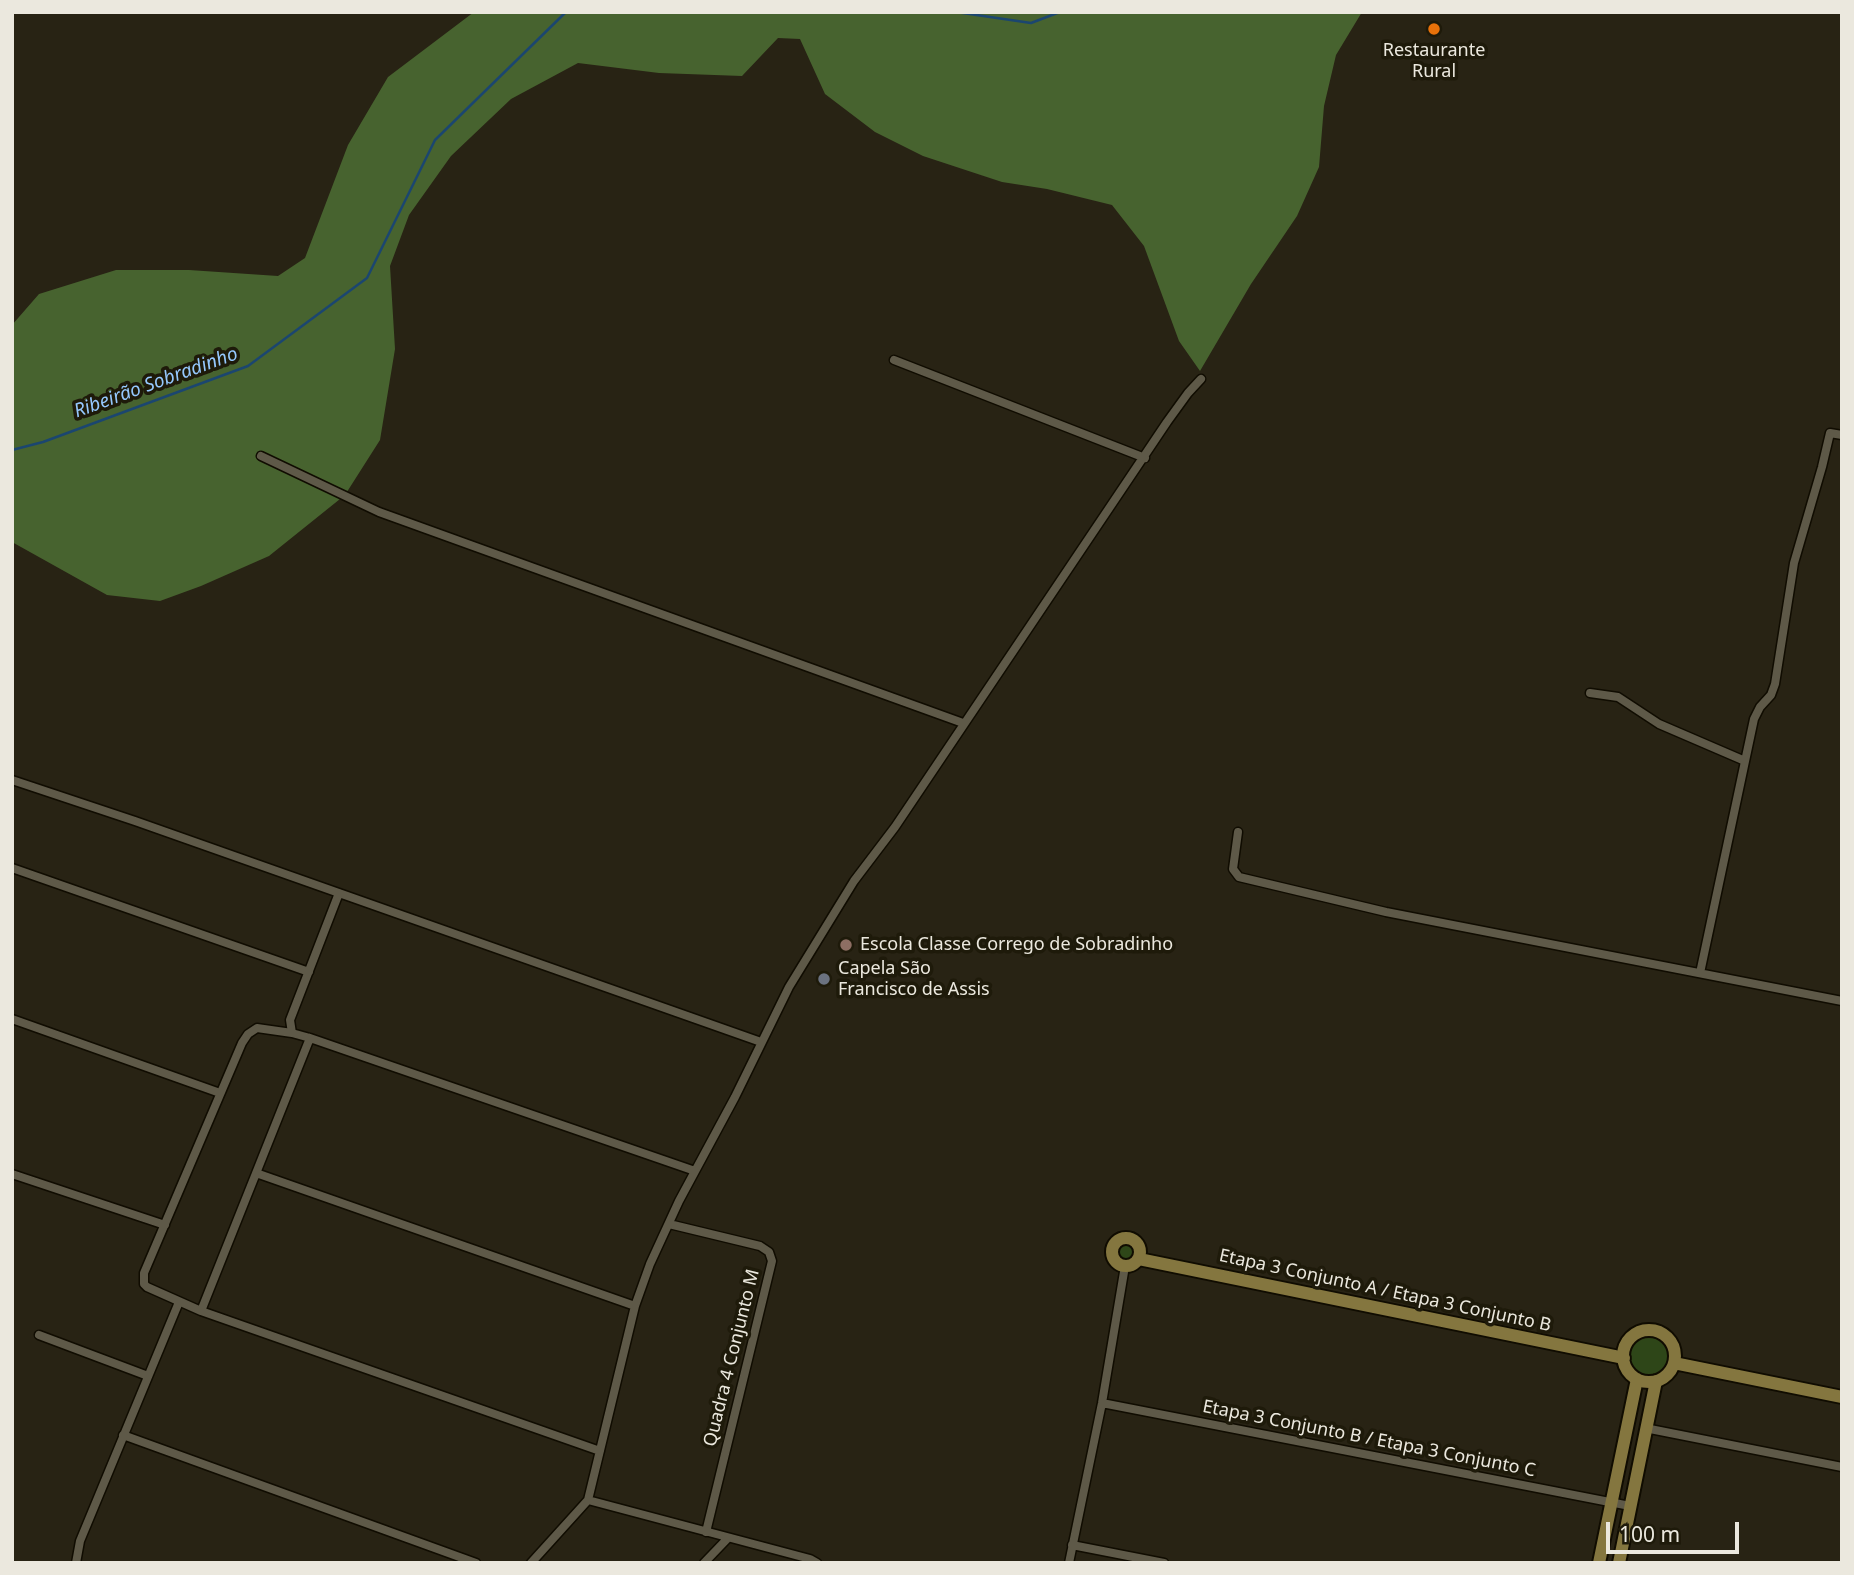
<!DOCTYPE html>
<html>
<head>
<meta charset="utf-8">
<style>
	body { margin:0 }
	#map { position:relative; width:1854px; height:1575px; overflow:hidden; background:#282314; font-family:"Noto Sans",sans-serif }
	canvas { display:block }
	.frame { position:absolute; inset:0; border:14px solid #ebe8de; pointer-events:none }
	.scale { position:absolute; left:1606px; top:1522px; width:133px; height:32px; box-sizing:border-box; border:4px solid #ebe8de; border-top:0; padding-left:9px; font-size:21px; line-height:24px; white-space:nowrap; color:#ebe8de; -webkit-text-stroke:5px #1e1a0a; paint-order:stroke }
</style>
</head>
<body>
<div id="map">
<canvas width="1854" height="1575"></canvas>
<div class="frame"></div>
<div class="scale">100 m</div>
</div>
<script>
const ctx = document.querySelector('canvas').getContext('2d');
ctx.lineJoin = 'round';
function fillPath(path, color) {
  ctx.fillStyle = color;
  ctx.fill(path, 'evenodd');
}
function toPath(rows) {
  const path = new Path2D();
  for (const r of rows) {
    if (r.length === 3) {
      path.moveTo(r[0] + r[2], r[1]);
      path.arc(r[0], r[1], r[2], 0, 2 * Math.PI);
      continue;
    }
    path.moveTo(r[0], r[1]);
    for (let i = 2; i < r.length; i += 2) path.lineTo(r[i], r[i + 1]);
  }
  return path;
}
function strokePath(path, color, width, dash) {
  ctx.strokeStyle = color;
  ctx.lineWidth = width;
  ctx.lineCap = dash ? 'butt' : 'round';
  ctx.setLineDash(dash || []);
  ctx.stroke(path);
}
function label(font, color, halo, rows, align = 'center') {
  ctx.font = font + ' "Noto Sans",sans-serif';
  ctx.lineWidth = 7;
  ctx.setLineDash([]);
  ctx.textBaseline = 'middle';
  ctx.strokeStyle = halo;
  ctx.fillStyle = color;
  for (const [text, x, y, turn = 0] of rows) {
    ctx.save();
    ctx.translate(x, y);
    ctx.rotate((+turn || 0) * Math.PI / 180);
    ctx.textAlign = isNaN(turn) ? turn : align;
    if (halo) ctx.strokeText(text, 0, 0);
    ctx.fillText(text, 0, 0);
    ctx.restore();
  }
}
const green = toPath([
	[1126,1252,12],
	[1649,1356,21]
]);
const forest = toPath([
	[474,12,1362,12,1336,55,1324,106,1319,167,1297,216,1251,284,1200,371,1179,341,1144,246,1112,205,1047,189,1002,182,923,156,875,132,825,94,800,39,778,38,742,76,659,73,578,63,511,99,451,156,409,215,390,266,395,349,380,440,345,495,269,556,201,586,160,601,107,595,12,542,12,325,39,294,116,270,189,270,278,276,305,258,348,145,388,77]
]);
const stream = toPath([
	[956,12,1031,23,1060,12],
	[12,450,43,442,248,366,367,278,435,140,566,12]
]);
const street = toPath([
	[894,360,1145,458],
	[261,456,379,512,963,723],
	[1590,693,1618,697,1659,724,1745,761],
	[12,780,135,821,761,1042],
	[1238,832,1233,869,1239,877,1386,912,1842,1001],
	[12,868,309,972],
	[1700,973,1754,719,1760,707,1771,695,1775,684,1794,563,1822,467,1830,433,1842,435],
	[12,1019,220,1093],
	[292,1033,290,1020,339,893],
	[256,1173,635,1306],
	[12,1174,165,1225],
	[669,1224,760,1246,769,1252,772,1261,706,1532],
	[201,1311,310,1038],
	[39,1335,148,1376],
	[1102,1403,1630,1506],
	[1645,1428,1842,1467],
	[123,1435,476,1563],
	[600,1451,201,1311,147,1287,144,1284,144,1273,242,1043,248,1034,257,1028,292,1033,310,1038,695,1171],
	[588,1500,810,1559,817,1563],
	[1072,1545,1164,1563],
	[76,1563,80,1541,179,1302],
	[531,1563,588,1500,635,1306,650,1264,679,1201,735,1097,789,987,854,881,895,827,1167,422,1188,393,1201,379],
	[704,1563,728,1538],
	[1069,1563,1102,1403,1125,1266]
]);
const secondary = toPath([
	[1126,1252,14],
	[1139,1259,1624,1358],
	[1649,1356,26],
	[1674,1363,1842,1397],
	[1599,1563,1637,1379],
	[1619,1563,1656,1381]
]);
const markers = [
	[1434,29,7,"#e8710a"],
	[846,945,7,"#8d6e63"],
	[824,979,7,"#6b7280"]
];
const poiNames = [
	["Restaurante",1434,51,"center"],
	["Rural",1434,72,"center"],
	["Escola Classe Corrego de Sobradinho",860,945],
	["Capela São",838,969],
	["Francisco de Assis",838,990]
];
const streetNames = [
	["Etapa 3 Conjunto A / Etapa 3 Conjunto B",1385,1291,12],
	["Quadra 4 Conjunto M",732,1358,-76],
	["Etapa 3 Conjunto B / Etapa 3 Conjunto C",1369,1439,11]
];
const waterNames = [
	["Ribeirão Sobradinho",156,383,-20]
];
fillPath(green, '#2e4618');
fillPath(forest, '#47632f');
strokePath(stream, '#1b4670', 2.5);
strokePath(street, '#100c01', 11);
strokePath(secondary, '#100c01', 16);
strokePath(street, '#5e5948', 8);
strokePath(secondary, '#84763f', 12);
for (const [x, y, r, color] of markers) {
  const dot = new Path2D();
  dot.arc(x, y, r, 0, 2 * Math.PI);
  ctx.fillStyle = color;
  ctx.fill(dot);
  strokePath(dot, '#1e1a0a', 2.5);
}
label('18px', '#ebe8de', '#1e1a0a', poiNames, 'left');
label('18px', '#ebe8de', '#1e1a0a', streetNames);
label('italic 19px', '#95c8fd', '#1e1a0a', waterNames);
</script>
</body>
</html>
